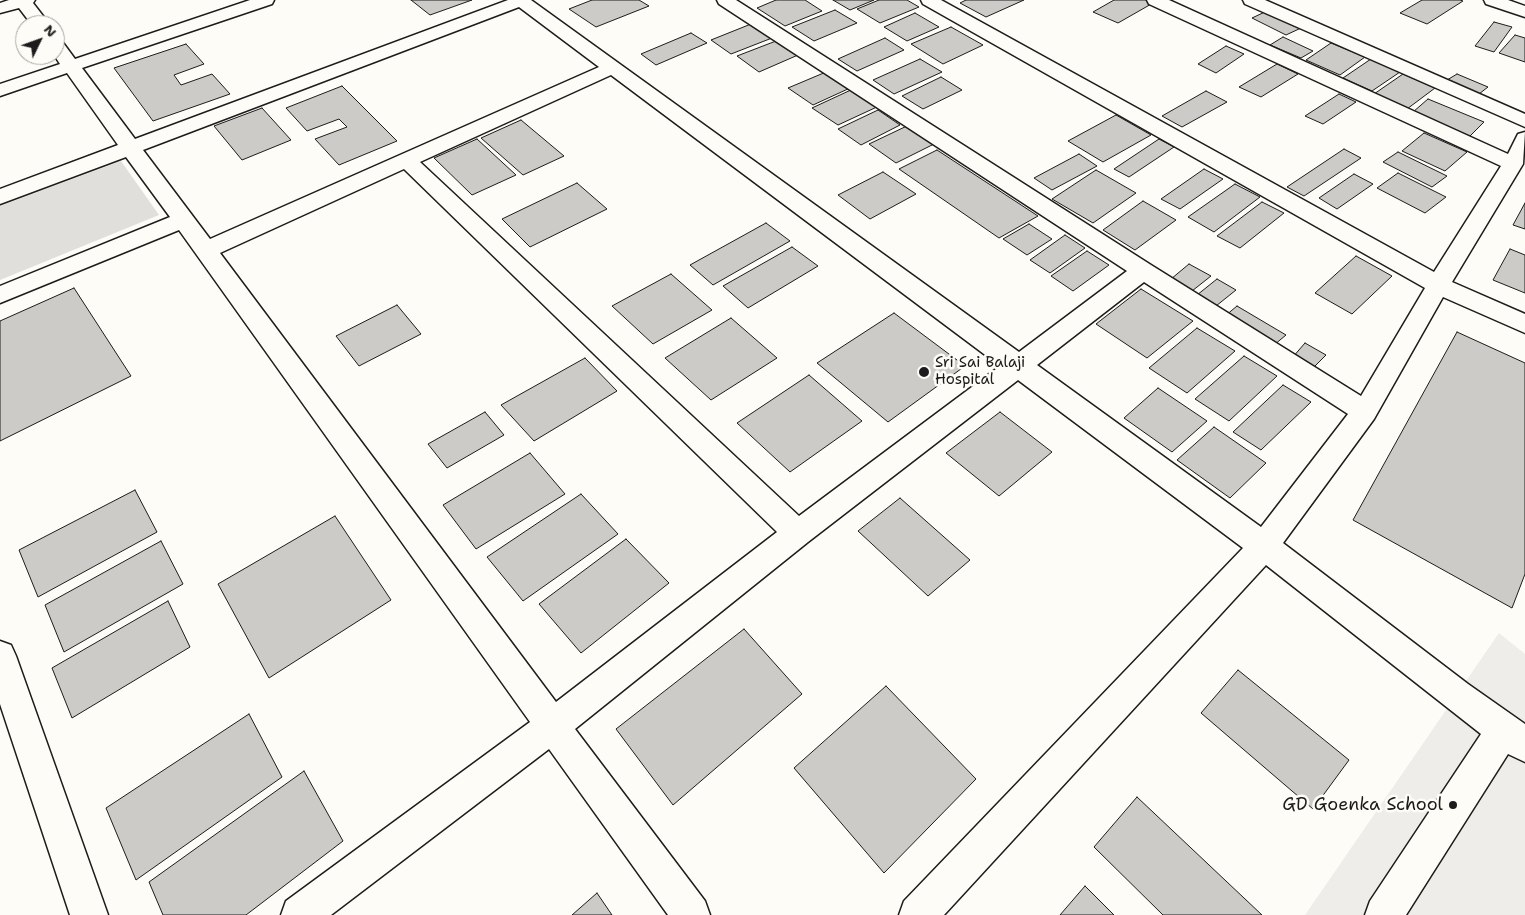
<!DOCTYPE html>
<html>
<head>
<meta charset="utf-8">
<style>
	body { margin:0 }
	#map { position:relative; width:1525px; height:915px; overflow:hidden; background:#fdfcf7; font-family:"Shantell Sans",sans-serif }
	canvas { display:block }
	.north { position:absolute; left:15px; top:15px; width:50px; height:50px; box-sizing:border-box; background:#fdfcf7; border:1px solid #a3a29f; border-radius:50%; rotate:48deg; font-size:14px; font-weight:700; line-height:20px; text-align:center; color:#1c1c1c }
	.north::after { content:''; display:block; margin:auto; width:18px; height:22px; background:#1c1c1c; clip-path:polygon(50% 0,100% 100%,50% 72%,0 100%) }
</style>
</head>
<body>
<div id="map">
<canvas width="1525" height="915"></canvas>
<div class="north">N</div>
</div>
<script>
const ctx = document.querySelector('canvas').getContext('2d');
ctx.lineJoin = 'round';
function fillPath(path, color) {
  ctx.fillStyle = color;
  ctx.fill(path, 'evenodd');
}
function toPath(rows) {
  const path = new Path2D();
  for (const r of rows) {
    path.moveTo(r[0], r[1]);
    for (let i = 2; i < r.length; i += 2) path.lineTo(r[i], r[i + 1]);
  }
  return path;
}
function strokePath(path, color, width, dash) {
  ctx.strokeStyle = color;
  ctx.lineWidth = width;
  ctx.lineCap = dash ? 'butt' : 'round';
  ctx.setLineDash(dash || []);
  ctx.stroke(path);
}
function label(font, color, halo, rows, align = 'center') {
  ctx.font = font + ' "Shantell Sans",sans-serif';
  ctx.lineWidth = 5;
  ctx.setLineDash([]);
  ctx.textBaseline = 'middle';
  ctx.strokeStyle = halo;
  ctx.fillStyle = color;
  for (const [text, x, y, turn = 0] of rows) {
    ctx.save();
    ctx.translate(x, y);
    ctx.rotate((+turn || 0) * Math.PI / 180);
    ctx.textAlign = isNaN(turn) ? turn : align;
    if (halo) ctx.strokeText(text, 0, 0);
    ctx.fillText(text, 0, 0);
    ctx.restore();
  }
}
const built = toPath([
	[1499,633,1525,654,1525,915,1305,915]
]);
const green = toPath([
	[121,161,159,215,0,280,0,206]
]);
const building = toPath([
	[411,0,472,0,430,15,411,0],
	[592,0,639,0,649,6,596,27,569,9,592,0],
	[776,0,805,0,822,11,785,26,757,8,776,0],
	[833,0,874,0,850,10,833,0],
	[879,0,907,0,919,7,880,23,857,9,879,0],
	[966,0,1024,0,986,17,960,3,966,0],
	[1114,0,1147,0,1153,3,1118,23,1093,12,1114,0],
	[1422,0,1460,0,1463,1,1427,24,1400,13,1422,0],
	[835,10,857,23,814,41,792,27,835,10],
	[1267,11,1301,28,1286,35,1252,18,1267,11],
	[915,13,939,27,907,41,884,27,915,13],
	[1494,22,1512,27,1494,52,1475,46,1494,22],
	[751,24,772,38,731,54,711,40,751,24],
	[951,27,983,45,943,64,911,44,951,27],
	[691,33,707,43,656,65,641,54,691,33],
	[1515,35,1525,38,1525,62,1499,53,1515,35],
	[1283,37,1313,51,1301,58,1270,45,1283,37],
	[885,38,904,50,857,71,838,59,885,38],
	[776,41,798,55,759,72,737,56,776,41],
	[1331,43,1365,57,1340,75,1306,60,1331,43],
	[186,44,204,64,174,75,181,85,212,74,230,94,153,121,114,68,186,44],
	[1226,46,1244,54,1216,73,1198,64,1226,46],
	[920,59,942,72,894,94,873,80,920,59],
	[1371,59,1400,72,1372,91,1343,78,1371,59],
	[1277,64,1298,74,1261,97,1239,87,1277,64],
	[826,72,850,88,813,105,788,88,826,72],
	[1403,74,1435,88,1407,109,1374,94,1403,74],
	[1457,74,1488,87,1479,94,1447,80,1457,74],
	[941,77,962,90,923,109,902,96,941,77],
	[342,86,397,141,339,165,315,139,347,127,339,119,307,131,286,108,342,86],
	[853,89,879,106,838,125,812,108,853,89],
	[1206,91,1227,102,1182,127,1162,116,1206,91],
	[1339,94,1356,102,1323,124,1305,116,1339,94],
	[1428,99,1484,122,1470,136,1413,112,1428,99],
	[262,108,291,140,242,160,214,126,262,108],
	[878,110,900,125,861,145,838,129,878,110],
	[1116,115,1151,135,1103,162,1068,141,1116,115],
	[521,120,564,156,523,175,481,138,521,120],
	[909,125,936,143,896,163,869,144,909,125],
	[1424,133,1467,152,1445,171,1402,151,1424,133],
	[477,139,516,175,472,195,434,158,477,139],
	[1159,139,1174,147,1129,177,1114,169,1159,139],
	[1344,149,1361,158,1304,196,1287,187,1344,149],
	[937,150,1038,216,999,238,899,169,937,150],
	[1398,152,1447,176,1432,187,1383,162,1398,152],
	[1079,154,1097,166,1052,190,1034,178,1079,154],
	[1204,169,1223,179,1180,209,1161,199,1204,169],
	[1096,170,1136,193,1093,223,1052,199,1096,170],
	[883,172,916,194,870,219,838,195,883,172],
	[1398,173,1446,197,1425,213,1377,188,1398,173],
	[1354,174,1373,184,1337,209,1319,198,1354,174],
	[577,183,607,209,530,247,502,219,577,183],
	[1235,184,1260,197,1214,232,1188,217,1235,184],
	[1143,201,1176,220,1135,250,1103,230,1143,201],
	[1262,202,1284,213,1240,248,1217,236,1262,202],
	[1525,203,1525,229,1513,225,1525,203],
	[766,223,790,241,713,285,690,265,766,223],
	[1029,224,1052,239,1027,255,1003,239,1029,224],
	[1065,235,1085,248,1050,273,1030,260,1065,235],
	[792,247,818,266,748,308,723,286,792,247],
	[1510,249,1525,255,1525,293,1493,280,1510,249],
	[1087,251,1109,265,1073,291,1051,276,1087,251],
	[1356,256,1392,276,1352,314,1315,293,1356,256],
	[1189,264,1211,276,1192,291,1171,279,1189,264],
	[671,274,712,310,653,344,612,306,671,274],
	[1217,279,1236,290,1216,306,1197,295,1217,279],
	[74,288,131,376,0,441,0,321,74,288],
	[1141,289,1193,321,1147,358,1096,324,1141,289],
	[397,305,421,334,359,366,336,336,397,305],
	[1237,306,1286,335,1274,345,1225,316,1237,306],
	[894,313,965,366,888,422,817,363,894,313],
	[731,318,777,358,711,400,665,358,731,318],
	[1197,328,1235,351,1187,393,1149,368,1197,328],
	[1457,332,1525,363,1525,574,1512,608,1353,520,1457,332],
	[1305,343,1326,355,1312,369,1292,358,1305,343],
	[1244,356,1277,376,1229,421,1195,399,1244,356],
	[585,358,617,391,534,441,501,405,585,358],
	[809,375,862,421,790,472,737,423,809,375],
	[1283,385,1311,402,1261,450,1233,432,1283,385],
	[1158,388,1207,421,1172,452,1124,418,1158,388],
	[485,412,504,435,447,468,428,444,485,412],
	[1000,412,1052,452,999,496,946,453,1000,412],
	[1214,427,1266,463,1230,498,1177,460,1214,427],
	[530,453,565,494,476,549,443,505,530,453],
	[135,490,157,532,38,597,19,550,135,490],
	[581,494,618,534,523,601,487,557,581,494],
	[900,498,970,560,928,596,858,531,900,498],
	[335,516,391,600,269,678,218,584,335,516],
	[626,539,669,583,581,653,539,604,626,539],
	[161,541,183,584,64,652,45,605,161,541],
	[168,601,190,647,72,718,52,668,168,601],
	[744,629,802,694,673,805,616,729,744,629],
	[1238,670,1349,760,1313,809,1201,713,1238,670],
	[886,686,976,779,884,873,794,768,886,686],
	[249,714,282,777,136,880,106,808,249,714],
	[304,771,343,841,246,915,163,915,149,882,304,771],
	[1137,797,1262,915,1163,915,1094,847,1137,797],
	[1085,886,1114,915,1060,915,1085,886],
	[597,893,612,915,572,915,597,893]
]);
const minor = toPath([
	[9,0,35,0,33,3,50,25,32,25,19,8,0,13,0,3,9,0],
	[250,0,274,0,272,4,82,68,135,139,508,0,531,0,1019,352,1127,271,719,4,717,0,736,0,1151,265,1361,396,1425,288,923,4,921,0,941,0,1434,272,1501,166,1149,4,1147,0,1169,0,1508,154,1518,134,1525,132,1523,164,1452,282,1525,314,1525,333,1443,297,1374,419,1283,543,1468,684,1525,724,1525,762,1508,754,1406,915,1365,915,1370,901,1481,734,1266,565,944,915,899,915,904,901,1243,548,1018,380,808,542,575,729,705,901,710,915,668,915,549,749,331,915,281,915,286,901,530,722,179,230,0,303,0,286,170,217,126,157,0,204,0,189,118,145,67,73,0,96,0,84,60,64,54,55,55,39,61,40,75,59,250,0],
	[519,7,599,67,210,239,143,150,519,7],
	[611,75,1000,366,799,516,420,162,611,75],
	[404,169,777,532,556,702,220,253,404,169],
	[1144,282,1348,414,1261,527,1037,365,1144,282],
	[1243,0,1265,0,1525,114,1525,127,1245,4,1243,0],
	[1484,0,1508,0,1525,6,1525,17,1486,4,1484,0],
	[0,641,11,645,16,656,108,915,70,915,0,704,0,641]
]);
const markers = [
	[924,372,6,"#1c1c1c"],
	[1453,805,5,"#1c1c1c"]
];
const poiNames = [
	["Sri Sai Balaji",935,363],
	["Hospital",935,380]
];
const nearPoinames = [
	["GD Goenka School",1443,805]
];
fillPath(built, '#eeede9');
fillPath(green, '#e0dfdb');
fillPath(building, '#cccbc8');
strokePath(building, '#1c1c1c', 1);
strokePath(minor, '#1c1c1c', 3);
fillPath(minor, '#fdfcf7');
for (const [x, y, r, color] of markers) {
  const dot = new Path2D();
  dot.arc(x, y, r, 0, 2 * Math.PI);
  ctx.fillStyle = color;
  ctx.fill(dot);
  strokePath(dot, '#fdfcf7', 2);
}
label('15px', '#1c1c1c', '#fdfcf7', poiNames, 'left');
label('18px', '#1c1c1c', '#fdfcf7', nearPoinames, 'right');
</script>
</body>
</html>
